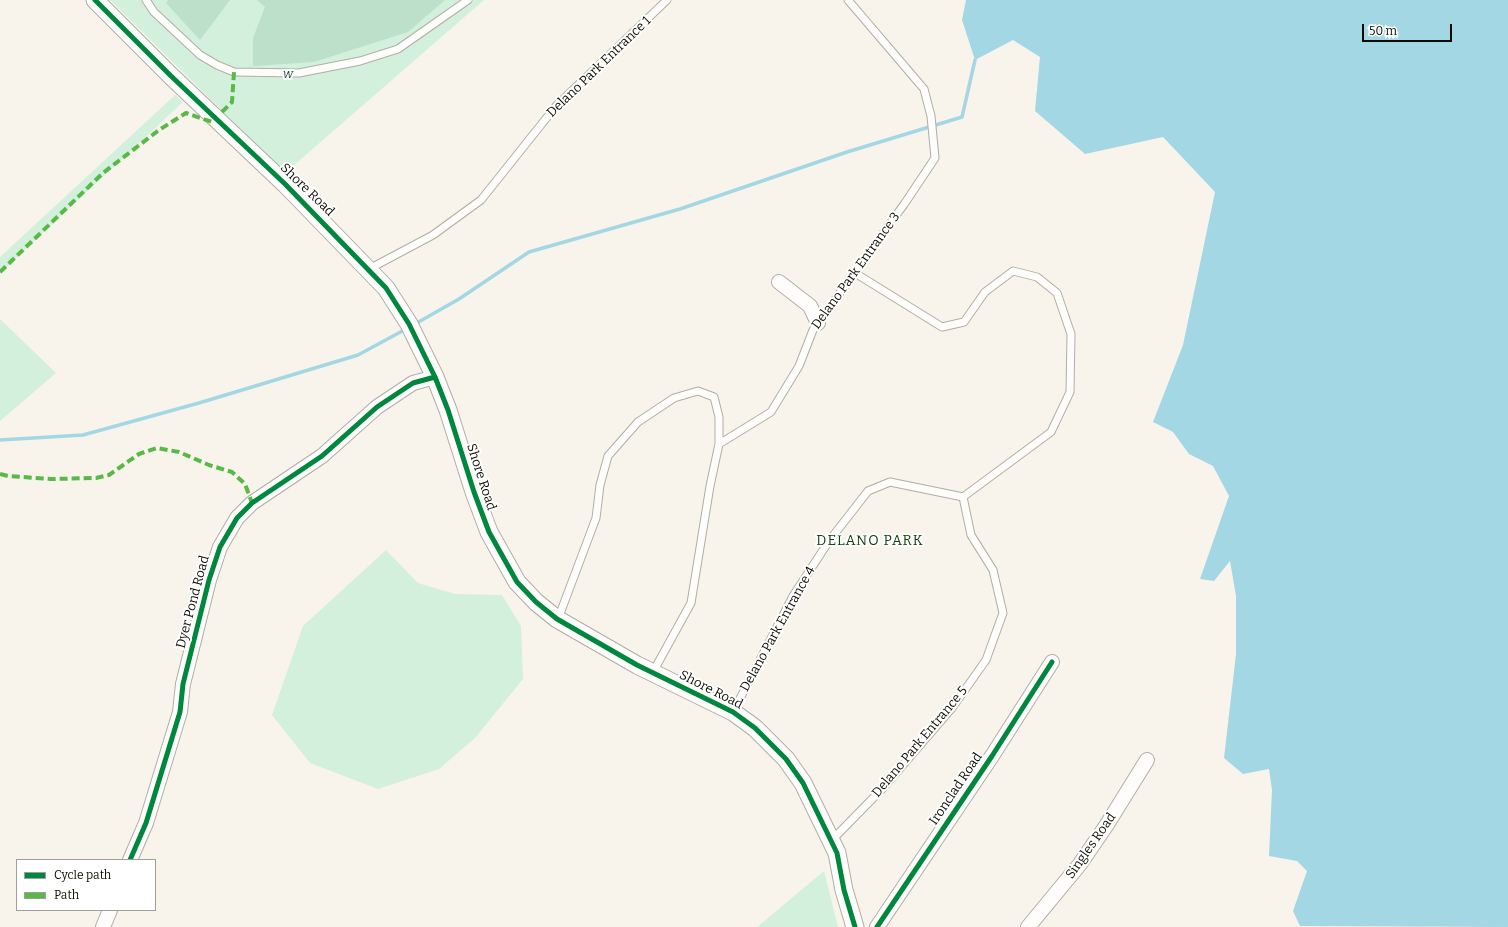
<!DOCTYPE html>
<html>
<head>
<meta charset="utf-8">
<style>
	body { margin:0 }
	#map { position:relative; width:1508px; height:927px; overflow:hidden; background:#f8f4eb; font-family:Bitter,serif }
	canvas { display:block }
	.legend { position:absolute; left:16px; top:859px; width:140px; height:52px; box-sizing:border-box; background:#fff; border:1px solid #9f9e9a; margin:0; padding:5px 7px; list-style:none; font-size:12px; color:#100c03 }
	.legend li { display:flex; align-items:center; gap:8px; height:20px }
	.legend b { width:20px; border:1px solid #9f9e9a }
	.scale { position:absolute; left:1362px; top:24px; width:90px; height:18px; box-sizing:border-box; border:2px solid #100c03; border-top:0; padding-left:5px; font-size:12px; line-height:14px; white-space:nowrap; color:#100c03; -webkit-text-stroke:3px #fff; paint-order:stroke }
</style>
</head>
<body>
<div id="map">
<canvas width="1508" height="927"></canvas>
<ul class="legend">
<li><b style="height:5px;background:#00873e"></b>Cycle path</li>
<li><b style="height:5px;background:#58b947"></b>Path</li>
</ul>
<div class="scale">50 m</div>
</div>
<script>
const ctx = document.querySelector('canvas').getContext('2d');
ctx.lineJoin = 'round';
function fillPath(path, color) {
  ctx.fillStyle = color;
  ctx.fill(path, 'evenodd');
}
function toPath(rows) {
  const path = new Path2D();
  for (const r of rows) {
    path.moveTo(r[0], r[1]);
    for (let i = 2; i < r.length; i += 2) path.lineTo(r[i], r[i + 1]);
  }
  return path;
}
function strokePath(path, color, width, dash) {
  ctx.strokeStyle = color;
  ctx.lineWidth = width;
  ctx.lineCap = dash ? 'butt' : 'round';
  ctx.setLineDash(dash || []);
  ctx.stroke(path);
}
function label(font, color, halo, rows, align = 'center') {
  ctx.font = font + ' Bitter,serif';
  ctx.lineWidth = 4;
  ctx.setLineDash([]);
  ctx.textBaseline = 'middle';
  ctx.strokeStyle = halo;
  ctx.fillStyle = color;
  for (const [text, x, y, turn = 0] of rows) {
    ctx.save();
    ctx.translate(x, y);
    ctx.rotate((+turn || 0) * Math.PI / 180);
    ctx.textAlign = isNaN(turn) ? turn : align;
    if (halo) ctx.strokeText(text, 0, 0);
    ctx.fillText(text, 0, 0);
    ctx.restore();
  }
}
const green = toPath([
	[110,0,484,0,285,173],
	[175,95,183,102,0,273,0,257],
	[0,319,56,373,0,421],
	[386,550,418,583,455,594,502,595,521,626,523,679,475,738,439,769,378,789,310,763,272,715,303,626],
	[824,871,838,927,757,927]
]);
const forest = toPath([
	[168,0,230,0,200,40,166,3],
	[257,0,445,0,408,32,314,62,253,66,253,38,265,7]
]);
const water = toPath([
	[966,0,1508,0,1508,927,1300,926,1293,911,1307,871,1297,861,1269,856,1272,790,1269,769,1243,774,1224,758,1236,654,1236,596,1230,561,1214,581,1200,579,1229,496,1213,466,1189,454,1173,432,1153,422,1183,345,1215,192,1163,137,1085,154,1035,111,1040,57,1013,40,975,60,962,20]
]);
const stream = toPath([
	[415,324,459,299,529,252,680,209,847,152,962,117,975,60],
	[0,440,83,435,199,403,358,355,406,329]
]);
const service = toPath([
	[146,0,154,12,200,55,217,65,234,72,299,73,360,61,398,49,468,0],
	[369,269,433,235,481,200,556,106,667,0],
	[558,619,596,518,600,485,608,456,638,422,674,398,698,391,714,397,719,417,719,444],
	[653,672,691,603,710,486,719,444,771,412,799,366,813,330,905,203,935,158,931,116,924,89,848,0],
	[733,712,793,596,829,541,868,491,890,482,963,497],
	[832,840,883,788,952,708,986,660,1003,613,993,570,971,535,963,497,1051,432,1070,392,1071,334,1057,293,1037,277,1013,271,985,292,964,322,942,327,855,273]
]);
const minor = toPath([
	[779,282,810,306,818,323],
	[130,860,146,823,180,712,183,684,209,580,220,547,237,518,252,503,322,456,377,407,413,383,435,377],
	[103,927,110,910],
	[877,927,992,756,1052,662],
	[1028,927,1080,864,1106,826,1147,760]
]);
const tertiary = toPath([
	[95,0,171,76,285,184,386,288,409,324,435,377,448,410,474,492,489,532,517,582,536,602,557,619,637,665,733,712,755,728,786,759,803,783,837,853,844,890,855,927]
]);
const quiet = toPath([
	[222,112,232,102,234,72],
	[0,272,103,173,159,130,186,113,212,122],
	[0,474,8,476,51,479,96,478,109,475,139,454,157,448,179,452,209,465,232,472,245,484,252,503]
]);
const cycleway = toPath([
	[95,0,171,76,285,184,386,288,409,324,435,377,448,410,474,492,489,532,517,582,536,602,557,619,637,665,733,712,755,728,786,759,803,783,837,853,844,890,855,927],
	[130,860,146,823,180,712,183,684,209,580,220,547,237,518,252,503,322,456,377,407,413,383,435,377],
	[877,927,992,756,1052,662]
]);
const streetNames = [
	["Delano Park Entrance 1",599,67,-44],
	["Shore Road",307,190,44],
	["Delano Park Entrance 3",856,271,-54],
	["Shore Road",481,477,72],
	["Dyer Pond Road",193,602,-75],
	["Delano Park Entrance 4",778,629,-61],
	["Shore Road",711,690,27],
	["Delano Park Entrance 5",920,742,-50],
	["Ironclad Road",956,789,-56],
	["Singles Road",1091,846,-55]
];
const parkNames = [
	["w",288,74]
];
const neighbourhoodNames = [
	["DELANO PARK",870,541]
];
fillPath(green, '#d2f0dc');
fillPath(forest, '#bde0cb');
fillPath(water, '#a3d7e4');
strokePath(stream, '#a3d7e4', 3.5);
strokePath(service, '#b2aea5', 9);
strokePath(minor, '#b2aea5', 16);
strokePath(tertiary, '#b2aea5', 19);
strokePath(service, '#fefdfc', 7);
strokePath(minor, '#fefdfc', 14);
strokePath(tertiary, '#fefdfc', 17);
strokePath(quiet, '#58b947', 4, [8, 4]);
strokePath(cycleway, '#00873e', 5);
label('13px', '#100c03', '#fff', streetNames);
label('italic 13px', '#21543f', '#fff', parkNames);
ctx.letterSpacing = '1px';
label('14px', '#14450c', '#fff', neighbourhoodNames);
ctx.letterSpacing = '0px';
</script>
</body>
</html>
